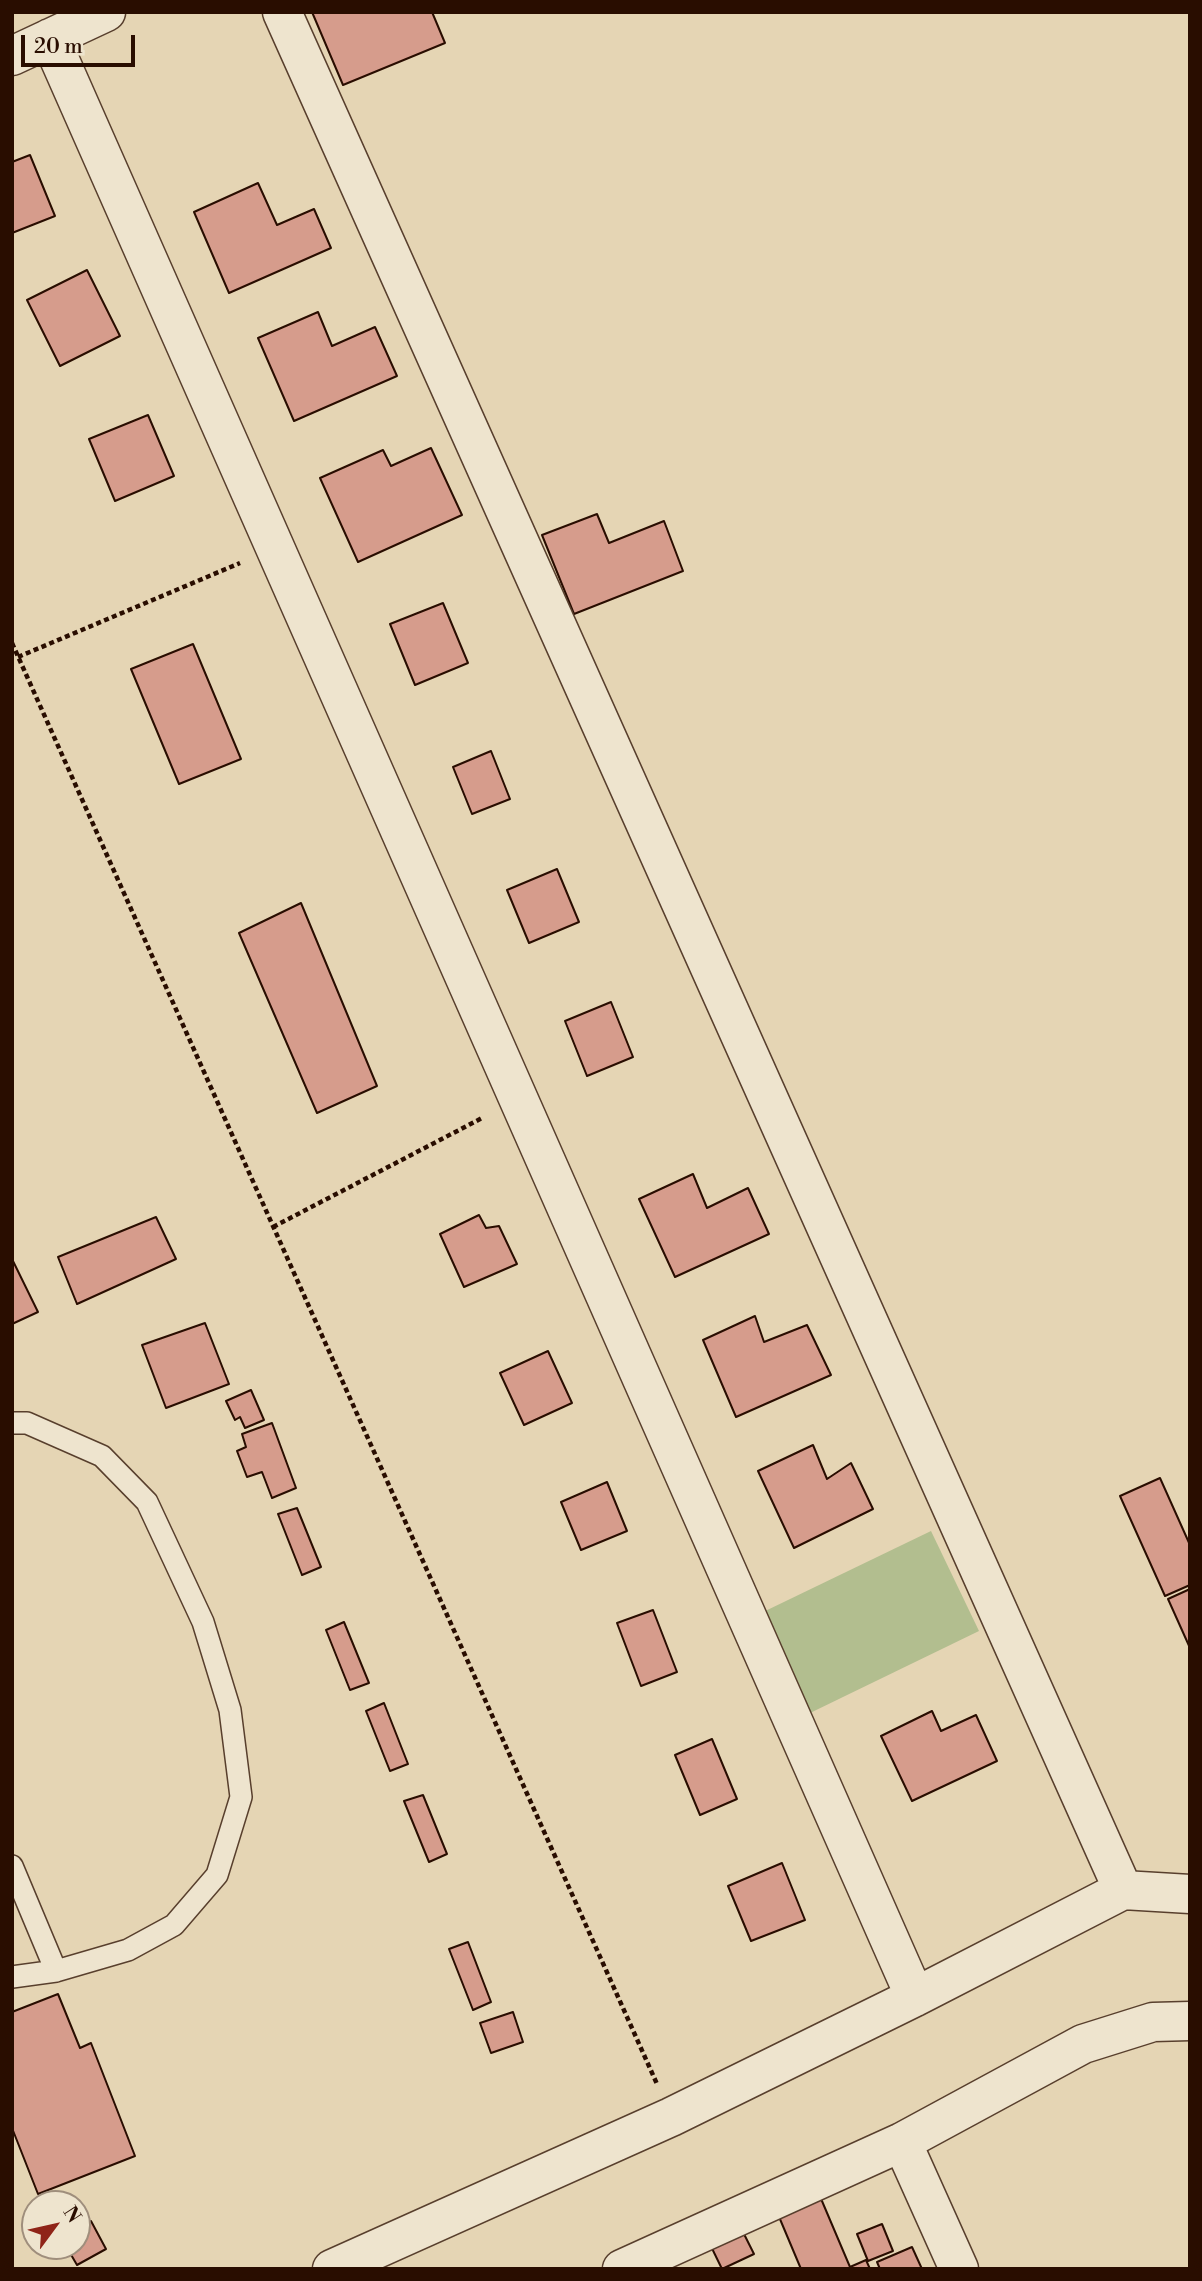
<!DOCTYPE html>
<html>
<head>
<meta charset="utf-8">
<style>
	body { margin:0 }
	#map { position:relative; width:1202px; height:2281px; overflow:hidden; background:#e5d5b4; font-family:"Libre Bodoni",serif }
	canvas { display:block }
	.frame { position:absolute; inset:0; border:14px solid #290d00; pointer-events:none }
	.north { position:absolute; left:21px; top:2190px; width:70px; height:70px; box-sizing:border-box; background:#eee4ce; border:2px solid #9f8e7c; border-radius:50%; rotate:57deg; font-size:19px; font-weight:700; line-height:28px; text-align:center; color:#290d00 }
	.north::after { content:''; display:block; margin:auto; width:24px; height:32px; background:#8f2418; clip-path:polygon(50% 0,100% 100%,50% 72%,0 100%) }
	.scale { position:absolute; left:21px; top:35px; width:114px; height:32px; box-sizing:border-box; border:4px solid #290d00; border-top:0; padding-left:9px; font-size:21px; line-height:24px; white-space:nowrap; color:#290d00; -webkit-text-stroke:5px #eee4ce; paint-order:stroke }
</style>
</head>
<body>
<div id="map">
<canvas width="1202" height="2281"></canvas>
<div class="frame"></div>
<div class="north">N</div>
<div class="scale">20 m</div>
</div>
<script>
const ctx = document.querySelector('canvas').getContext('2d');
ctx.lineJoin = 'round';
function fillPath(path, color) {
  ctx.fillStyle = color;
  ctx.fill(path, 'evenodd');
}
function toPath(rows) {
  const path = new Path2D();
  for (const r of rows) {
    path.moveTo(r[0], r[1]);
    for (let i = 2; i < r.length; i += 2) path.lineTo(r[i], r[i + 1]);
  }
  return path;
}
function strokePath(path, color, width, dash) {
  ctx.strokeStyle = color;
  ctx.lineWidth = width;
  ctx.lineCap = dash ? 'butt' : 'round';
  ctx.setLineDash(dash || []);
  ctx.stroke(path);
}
const green = toPath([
	[931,1531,979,1631,808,1714,759,1614]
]);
const building = toPath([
	[312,12,432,12,445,43,343,85,312,12],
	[30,155,55,216,12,233,12,162,30,155],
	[258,183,277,225,314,209,331,248,229,293,194,212,258,183],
	[87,270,120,336,60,366,27,300,87,270],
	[318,312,332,346,375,327,397,376,294,421,258,338,318,312],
	[148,415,174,476,115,501,89,439,148,415],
	[431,448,462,515,358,562,320,478,383,450,391,466,431,448],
	[597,514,609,543,664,521,683,571,574,614,542,535,597,514],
	[443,603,468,663,415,685,390,624,443,603],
	[193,644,241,759,179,784,131,669,193,644],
	[491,751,510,799,472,814,453,767,491,751],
	[557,869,579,922,529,943,507,890,557,869],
	[301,903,377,1086,317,1113,239,933,301,903],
	[611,1002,633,1057,587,1076,565,1021,611,1002],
	[693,1174,707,1208,748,1188,769,1234,675,1277,639,1199,693,1174],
	[479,1215,486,1228,499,1226,517,1264,464,1287,440,1234,479,1215],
	[156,1217,176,1259,77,1304,58,1257,156,1217],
	[12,1259,38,1312,12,1324,12,1259],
	[755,1316,764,1342,807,1325,831,1375,736,1417,703,1340,755,1316],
	[205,1323,229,1384,166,1408,142,1345,205,1323],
	[548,1351,572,1403,524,1425,500,1373,548,1351],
	[251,1390,264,1420,245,1428,240,1417,235,1420,226,1401,251,1390],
	[272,1423,296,1488,272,1498,262,1472,247,1477,237,1451,246,1447,242,1434,272,1423],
	[813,1445,827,1479,851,1463,873,1509,794,1548,758,1471,813,1445],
	[1160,1478,1190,1545,1190,1585,1165,1596,1120,1496,1160,1478],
	[607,1482,627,1531,581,1550,561,1502,607,1482],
	[297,1508,321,1567,302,1575,278,1514,297,1508],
	[1190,1589,1190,1648,1168,1599,1190,1589],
	[653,1610,677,1672,641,1686,617,1623,653,1610],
	[344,1622,369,1683,350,1690,326,1630,344,1622],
	[384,1703,408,1764,390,1771,366,1711,384,1703],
	[932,1711,941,1731,976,1715,997,1761,912,1801,881,1736,932,1711],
	[712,1739,737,1799,700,1815,675,1755,712,1739],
	[423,1795,447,1854,429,1862,404,1801,423,1795],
	[782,1863,805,1920,751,1941,728,1886,782,1863],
	[468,1942,491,2002,473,2010,449,1949,468,1942],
	[58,1994,80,2048,91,2043,135,2156,38,2194,12,2128,12,2012,58,1994],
	[513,2012,523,2042,491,2053,480,2023,513,2012],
	[819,2194,850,2267,866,2260,870,2269,801,2269,777,2212,819,2194],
	[736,2218,754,2254,722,2269,705,2234,736,2218],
	[91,2221,106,2249,77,2265,66,2246,77,2246,77,2228,91,2221],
	[882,2224,893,2251,868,2261,857,2234,882,2224],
	[912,2247,922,2269,880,2269,877,2262,912,2247]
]);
const path = toPath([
	[12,643,657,2084],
	[18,657,240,563],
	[273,1227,484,1117]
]);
const service = toPath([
	[12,1423,27,1423,102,1456,147,1502,203,1622,230,1710,241,1797,217,1875,174,1925,128,1950,56,1971,12,1977],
	[12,1866,56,1971]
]);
const minor = toPath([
	[282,12,1123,1890],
	[50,38,915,1997],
	[12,56,106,12],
	[902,2142,959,2269],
	[332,2269,671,2117,915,1997,1123,1890,1190,1894],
	[622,2269,902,2142,1083,2044,1153,2022,1190,2021]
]);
fillPath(green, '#b2be8f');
fillPath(building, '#d69c8c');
strokePath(building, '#290d00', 2);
strokePath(service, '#583f2d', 24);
strokePath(minor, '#583f2d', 41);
strokePath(path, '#290d00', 4.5, [5, 3.5]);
strokePath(service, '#eee4ce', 21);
strokePath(minor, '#eee4ce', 38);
</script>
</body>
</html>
